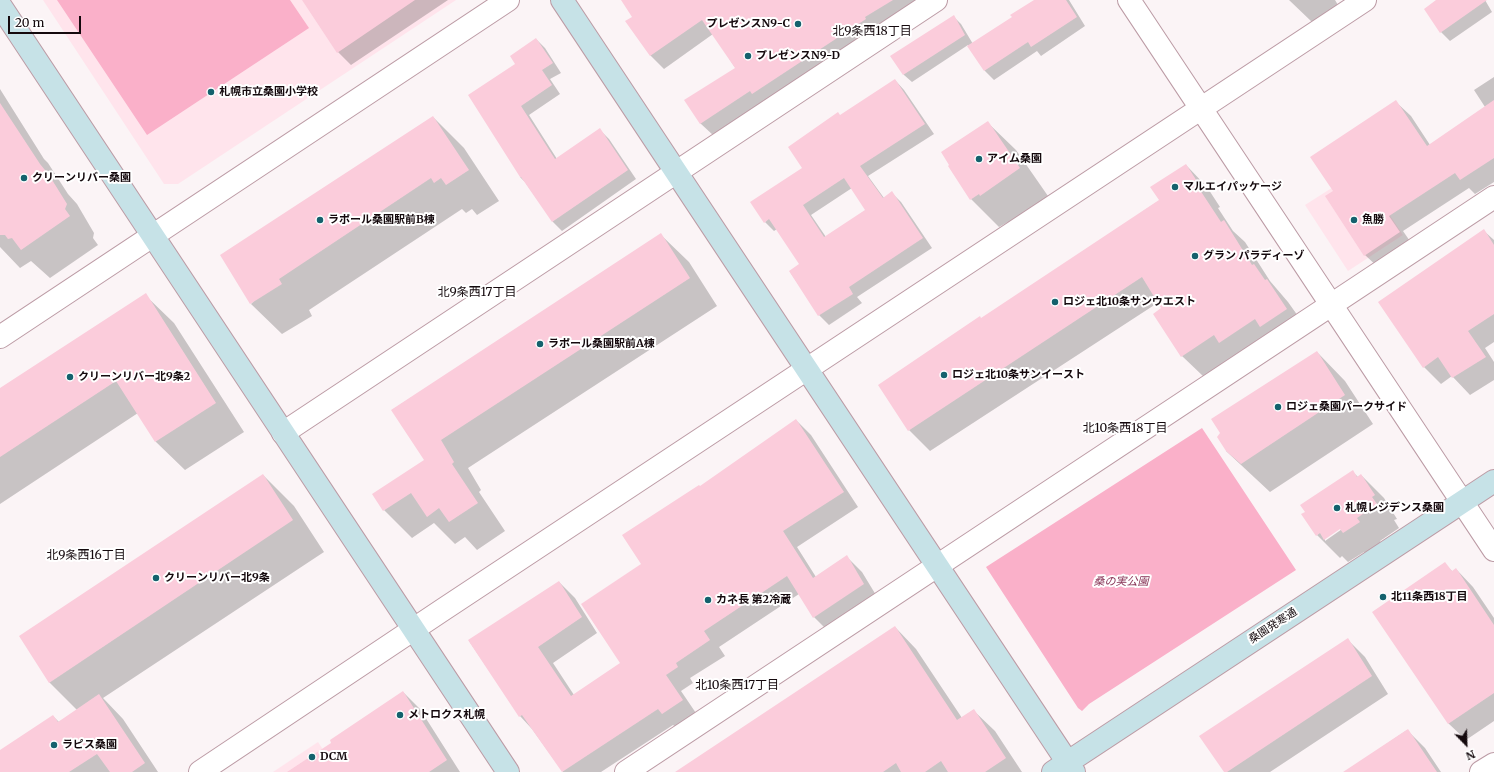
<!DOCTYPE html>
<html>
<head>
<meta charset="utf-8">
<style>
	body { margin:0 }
	#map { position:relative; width:1494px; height:772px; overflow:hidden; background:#fbf4f6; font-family:Merriweather,serif }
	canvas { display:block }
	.north { position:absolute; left:1446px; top:724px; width:40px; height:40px; -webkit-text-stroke:3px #fff; paint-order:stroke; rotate:157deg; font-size:11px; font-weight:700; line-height:16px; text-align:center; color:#14090d }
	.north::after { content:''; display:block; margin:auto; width:14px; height:18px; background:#14090d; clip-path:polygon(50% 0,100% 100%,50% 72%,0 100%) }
	.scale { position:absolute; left:8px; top:16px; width:73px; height:18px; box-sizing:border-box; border:2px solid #14090d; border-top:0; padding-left:5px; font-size:12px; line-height:14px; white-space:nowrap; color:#14090d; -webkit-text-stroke:3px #fff; paint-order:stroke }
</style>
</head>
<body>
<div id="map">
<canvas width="1494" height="772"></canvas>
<div class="north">N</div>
<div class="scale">20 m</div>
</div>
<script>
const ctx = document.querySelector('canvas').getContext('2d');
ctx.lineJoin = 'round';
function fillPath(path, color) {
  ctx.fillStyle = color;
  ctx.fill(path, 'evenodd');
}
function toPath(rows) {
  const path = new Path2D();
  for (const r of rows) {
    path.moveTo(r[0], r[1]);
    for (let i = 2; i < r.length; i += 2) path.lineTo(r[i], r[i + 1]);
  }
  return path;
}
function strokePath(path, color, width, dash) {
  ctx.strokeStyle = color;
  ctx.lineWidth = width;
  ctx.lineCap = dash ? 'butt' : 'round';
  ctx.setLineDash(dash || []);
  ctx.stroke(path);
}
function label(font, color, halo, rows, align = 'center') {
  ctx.font = font + ' Merriweather,"Noto Sans JP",serif';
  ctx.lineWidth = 4;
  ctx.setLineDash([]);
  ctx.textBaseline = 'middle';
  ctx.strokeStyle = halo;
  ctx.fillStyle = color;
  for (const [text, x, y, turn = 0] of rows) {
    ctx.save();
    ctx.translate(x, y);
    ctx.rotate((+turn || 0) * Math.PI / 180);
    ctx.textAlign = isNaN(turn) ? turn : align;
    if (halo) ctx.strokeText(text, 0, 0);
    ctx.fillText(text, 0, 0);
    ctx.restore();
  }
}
const built = toPath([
	[43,0,456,0,178,184,164,184],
	[1360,170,1403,235,1348,271,1305,205],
	[318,742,338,772,273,772]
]);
const green = toPath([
	[57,0,290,0,309,28,147,135],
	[1202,428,1296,570,1089,704,1082,711,1078,708,986,567]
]);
const shadow = toPath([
	[303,0,448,0,351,65,338,52],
	[622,0,925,0,714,136,700,123,736,69,713,34,664,69,650,55,633,17],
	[1036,0,1069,0,1085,26,1041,56,1037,51,994,80,985,71,968,45,912,82,904,75,892,56,954,17,961,24,973,44,1013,18],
	[1289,0,1335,0,1338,5,1312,22],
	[1438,0,1485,0,1492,12,1450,41,1441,32],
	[536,39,545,48,561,73,550,79,560,94,529,115,557,159,600,130,609,139,636,179,562,231,553,222,525,182,520,177,517,64],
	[1494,77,1494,182,1475,194,1469,188,1403,231,1414,247,1380,269,1365,255,1334,192,1396,102,1411,116,1430,145,1485,107,1474,90],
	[895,80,904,90,934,134,868,176,884,198,892,193,901,202,932,248,857,297,862,303,829,325,819,315,790,272,801,264,777,229,774,231,765,222,840,116],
	[852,188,866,210,826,237,811,215],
	[0,89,44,159,48,163,68,194,77,204,94,233,93,238,98,245,50,278,31,261,20,268,0,247],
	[433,117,464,148,499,201,477,215,472,209,466,213,462,209,309,310,312,316,282,334,251,304],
	[987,122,1016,150,1048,196,1009,224,1008,222,999,227,971,199,949,166],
	[1186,165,1207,187,1220,207,1218,208,1233,231,1245,242,1270,281,1288,302,1308,330,1204,377,1182,356,1163,308,1159,302,930,451,909,430,982,319,1160,200],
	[1484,231,1494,240,1494,342,1485,348,1494,362,1494,380,1470,395,1452,376,1441,384,1424,367],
	[661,235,689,262,717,306,468,468,481,490,479,492,505,531,477,550,465,537,455,544,434,523,412,538,384,510,426,460,392,410],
	[145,295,174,323,244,432,185,470,156,442,138,413,0,504,0,389],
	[1317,352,1345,381,1373,424,1270,492,1226,451],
	[796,420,811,435,858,507,797,547,816,577,847,557,862,572,879,600,829,632,814,617,799,594,719,647,725,656,690,678,693,683,681,691,698,716,678,729,673,725,601,772,563,772,532,729,520,716,469,641,559,582,575,598,597,633,553,663,574,695,621,664,642,564,700,487],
	[1353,472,1358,477,1361,475,1384,498,1397,519,1394,520,1399,528,1380,541,1382,545,1367,555,1364,552,1348,562,1342,556,1340,558,1317,535],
	[1344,525,1345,527,1325,541,1325,538],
	[263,475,294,506,324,552,103,698,123,719,158,772,0,772,0,751,53,716,59,722,77,710,49,682],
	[1445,564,1453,572,1456,569,1473,587,1494,618,1494,721,1466,740,1448,723],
	[895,627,916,649,962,718,973,710,995,731,1022,772,677,772],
	[1348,640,1365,657,1388,694,1270,772,1225,772],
	[403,692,420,709,460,772,288,772,333,743],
	[1407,730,1425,748,1441,772,1345,772]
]);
const building = toPath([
	[302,0,415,0,337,53],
	[621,0,893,0,865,17,866,19,752,94,750,91,700,124,684,100,735,68,702,20,650,56,625,21,632,17],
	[1034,0,1066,0,1077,17,1031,47,1028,42,984,71,967,46,1012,17,1010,15],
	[1436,0,1487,0,1440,33,1424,9],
	[954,15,965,35,903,75,890,56],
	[536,38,553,63,542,70,552,85,521,106,555,159,600,128,628,170,552,222,521,177,520,177,468,95,515,64,510,56],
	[895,79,925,124,860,166,883,198,892,191,923,238,849,287,853,294,818,316,789,271,799,264,769,219,764,223,750,202,802,168,788,147,838,112,840,115],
	[844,178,865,210,824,237,803,205],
	[1396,100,1427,146,1494,100,1494,158,1460,180,1455,173,1389,216,1400,232,1364,256,1325,196,1333,191,1310,157],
	[0,103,40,164,49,175,67,204,65,209,70,216,21,250,12,238,8,239,5,235,0,235],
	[433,116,469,170,446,185,441,178,434,183,431,178,279,279,282,284,250,304,220,255],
	[988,121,1020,168,980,196,979,194,970,200,948,166,949,165,941,152],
	[1186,164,1200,186,1198,187,1221,222,1224,220,1252,265,1254,264,1265,280,1267,279,1287,309,1260,327,1255,319,1219,343,1214,335,1181,357,1153,314,1161,308,1142,277,908,431,878,385,980,316,981,318,1159,200,1150,187],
	[1484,229,1494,245,1494,314,1468,331,1486,357,1452,378,1438,357,1423,368,1378,302],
	[661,233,690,278,441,440,454,462,452,464,478,503,449,522,439,508,427,517,411,493,383,511,372,494,424,460,391,410],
	[146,293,216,403,155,442,116,381,0,457,0,388],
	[1317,351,1345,395,1241,464,1226,451,1217,437,1220,433,1211,419],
	[796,419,844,492,783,531,813,578,847,555,864,584,813,618,787,576,704,631,710,640,676,663,678,667,666,675,683,700,662,714,658,709,562,772,522,715,519,717,468,640,559,581,582,617,538,647,571,696,620,663,581,604,641,564,622,535,699,485,700,486],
	[1353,470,1357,477,1361,474,1375,495,1372,497,1377,504,1357,518,1360,522,1343,533,1340,529,1324,540,1320,533,1316,536,1301,514,1305,512,1300,505],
	[263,474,293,520,49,683,19,636],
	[1445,562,1452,571,1456,568,1494,625,1494,693,1448,724,1372,612],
	[895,626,957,720,974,709,1006,758,985,772,948,772,941,761,925,772,901,772,896,763,883,772,675,772],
	[1348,638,1372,676,1227,772,1224,772,1199,736],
	[403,691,447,760,429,772,287,772,331,743,330,740],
	[99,694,145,763,132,772,110,772,97,754,69,772,0,772,0,750,53,715,58,722],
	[1408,729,1437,772,1343,772]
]);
const street = toPath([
	[1129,0,1494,550],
	[0,337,508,0],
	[283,433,936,0],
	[200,772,444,609,1365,0],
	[626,772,1494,197],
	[1481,772,1494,764]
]);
const secondary = toPath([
	[562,0,1074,772],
	[0,5,508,772],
	[1053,772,1494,481]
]);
const markers = [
	[798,24,4,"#14616d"],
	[748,56,4,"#14616d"],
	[211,92,4,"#14616d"],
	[979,159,4,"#14616d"],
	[24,178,4,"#14616d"],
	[1175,187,4,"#14616d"],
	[320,220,4,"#14616d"],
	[1354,220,4,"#14616d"],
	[1195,256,4,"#14616d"],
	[1055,302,4,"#14616d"],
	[540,344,4,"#14616d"],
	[944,375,4,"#14616d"],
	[70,377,4,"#14616d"],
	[1278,407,4,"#14616d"],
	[1337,508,4,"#14616d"],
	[156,578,4,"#14616d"],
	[1383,597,4,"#14616d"],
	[708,600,4,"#14616d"],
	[400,715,4,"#14616d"],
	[54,745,4,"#14616d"],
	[312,757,4,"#14616d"]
];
const poiNames = [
	["プレゼンスN9-C",790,24,"right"],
	["プレゼンスN9-D",756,56],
	["札幌市立桑園小学校",219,92],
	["アイム桑園",987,159],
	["クリーンリバー桑園",32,178],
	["マルエイパッケージ",1183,187],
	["ラポール桑園駅前B棟",328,220],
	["魚勝",1362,220],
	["グラン パラディーゾ",1203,256],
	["ロジェ北10条サンウエスト",1063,302],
	["ラポール桑園駅前A棟",548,344],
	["ロジェ北10条サンイースト",952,375],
	["クリーンリバー北9条2",78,377],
	["ロジェ桑園パークサイド",1286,407],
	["札幌レジデンス桑園",1345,508],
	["クリーンリバー北9条",164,578],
	["北11条西18丁目",1391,597],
	["カネ長 第2冷蔵",716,600],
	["メトロクス札幌",408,715],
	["ラピス桑園",62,745],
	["DCM",320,757]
];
const parkNames = [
	["桑の実公園",1121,582]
];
const streetNames = [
	["桑園発寒通",1273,626,-33]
];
const neighbourhoodNames = [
	["北9条西18丁目",872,32],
	["北9条西17丁目",477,293],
	["北10条西18丁目",1125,429],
	["北9条西16丁目",86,556],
	["北10条西17丁目",737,686]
];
fillPath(built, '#ffe4ec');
fillPath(green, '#fab0c9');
fillPath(shadow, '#0003');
fillPath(building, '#fbccdb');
strokePath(street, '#bc9ba5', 24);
strokePath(secondary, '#bc9ba5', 24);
strokePath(street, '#fff', 22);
strokePath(secondary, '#c6e2e7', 22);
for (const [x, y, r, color] of markers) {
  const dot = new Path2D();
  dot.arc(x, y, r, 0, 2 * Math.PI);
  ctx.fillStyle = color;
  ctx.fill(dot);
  strokePath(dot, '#fff', 1.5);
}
label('bold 11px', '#14090d', '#fff', poiNames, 'left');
label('italic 11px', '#863154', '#fff', parkNames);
label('11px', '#14090d', '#fff', streetNames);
label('12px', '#14090d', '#fff', neighbourhoodNames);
</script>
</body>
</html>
